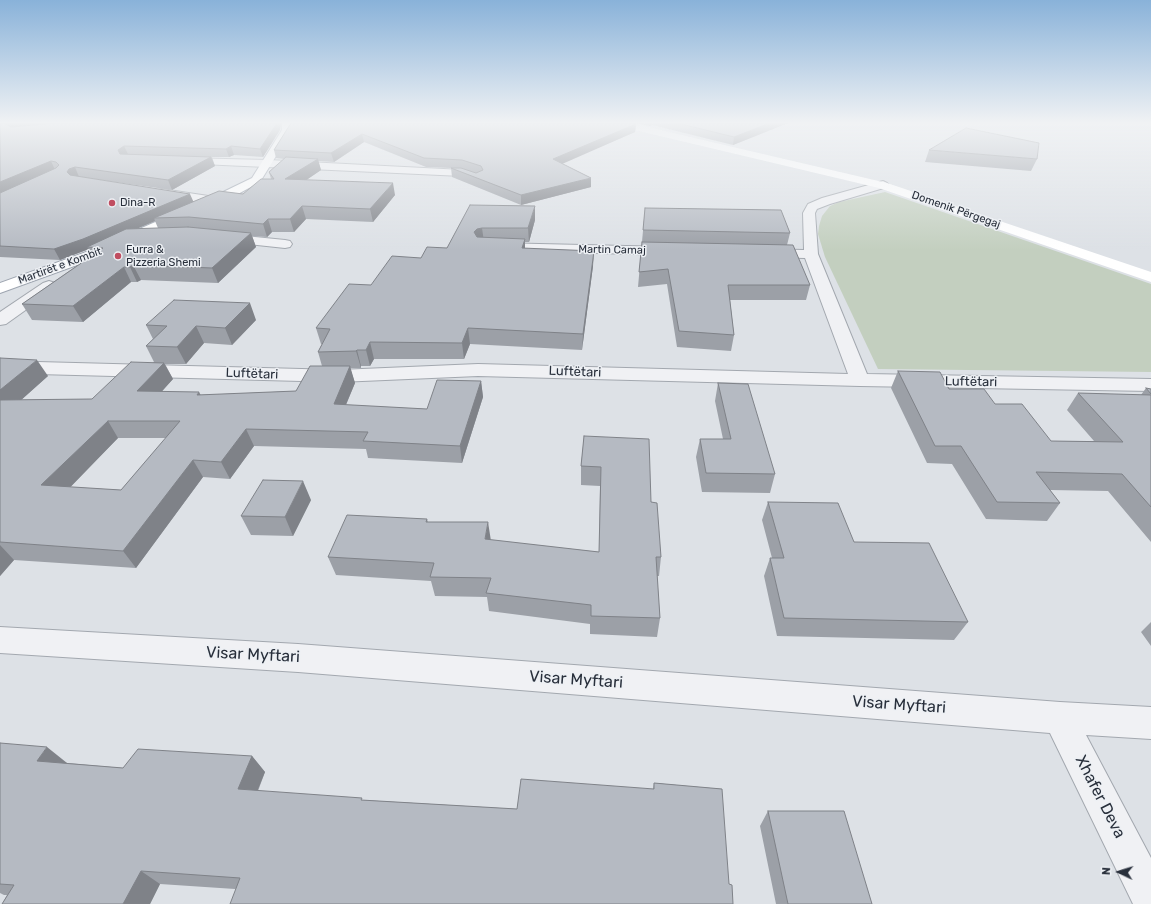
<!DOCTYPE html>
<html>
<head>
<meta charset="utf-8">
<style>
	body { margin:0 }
	#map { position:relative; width:1151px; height:904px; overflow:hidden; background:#dde1e6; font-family:Rubik,sans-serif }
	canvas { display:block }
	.north { position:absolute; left:1099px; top:852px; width:40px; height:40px; -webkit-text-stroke:3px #edf0f4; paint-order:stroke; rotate:274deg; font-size:11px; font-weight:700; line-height:16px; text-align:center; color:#282f3b }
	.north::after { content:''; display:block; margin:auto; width:14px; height:18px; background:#282f3b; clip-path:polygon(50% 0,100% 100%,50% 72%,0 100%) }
</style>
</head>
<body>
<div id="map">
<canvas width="1151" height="904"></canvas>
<div class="north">N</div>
</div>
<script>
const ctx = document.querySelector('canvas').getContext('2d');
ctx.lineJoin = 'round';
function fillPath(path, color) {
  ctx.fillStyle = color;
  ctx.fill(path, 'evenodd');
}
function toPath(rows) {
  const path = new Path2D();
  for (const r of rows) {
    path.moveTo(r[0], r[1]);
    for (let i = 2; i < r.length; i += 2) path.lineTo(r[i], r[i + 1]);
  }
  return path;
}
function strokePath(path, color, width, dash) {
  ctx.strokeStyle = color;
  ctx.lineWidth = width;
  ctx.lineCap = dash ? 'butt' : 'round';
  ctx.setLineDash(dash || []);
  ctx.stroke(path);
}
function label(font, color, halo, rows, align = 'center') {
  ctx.font = font + ' Rubik,sans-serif';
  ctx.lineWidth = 3;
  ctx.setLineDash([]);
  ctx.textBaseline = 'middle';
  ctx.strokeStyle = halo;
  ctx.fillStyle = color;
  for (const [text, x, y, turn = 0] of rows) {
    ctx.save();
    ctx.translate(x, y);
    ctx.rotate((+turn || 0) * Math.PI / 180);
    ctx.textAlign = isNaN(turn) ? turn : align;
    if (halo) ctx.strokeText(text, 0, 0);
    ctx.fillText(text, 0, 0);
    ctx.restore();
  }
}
const green = toPath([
	[885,192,1151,284,1151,372,878,369,825,257,818,234,819,226,822,216,830,206,839,202]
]);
const minor = toPath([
	[183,158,268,160,463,170,481,176,483,178,481,180,477,181,462,176,179,163,178,161,183,158],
	[883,181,887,183,889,185,887,187,830,204,817,209,815,213,818,254,867,374,1151,379,1151,391,860,386,478,376,339,382,0,373,0,361,339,370,478,364,848,374,805,258,766,257,761,256,759,253,761,250,766,249,804,250,803,213,808,204,822,198,883,181],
	[162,189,215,197,219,198,221,201,219,204,215,205,158,196,156,193,158,190,162,189],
	[225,234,285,240,290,241,292,244,290,247,285,248,220,241,218,238,220,235,225,234],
	[496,243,670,247,675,248,677,251,675,254,670,255,491,250,489,247,491,244,496,243],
	[49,281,55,283,57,286,55,289,6,324,0,325,0,312,43,283,49,281],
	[0,627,298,644,1060,702,1151,707,1151,739,1086,735,1151,858,1151,904,1133,904,1050,733,298,672,0,653,0,627]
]);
const secondary = toPath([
	[613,123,630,123,887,183,1151,272,1151,282,879,188,618,126,613,123]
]);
const primary = toPath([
	[282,123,292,123,292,130,260,182,225,201,99,257,0,293,0,283,89,251,217,195,252,178,282,130,282,123]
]);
const wall = toPath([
	[0,123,15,127,14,127,281,123,280,130,263,157,234,155,229,157,212,157,215,166,172,190,79,177,194,202,243,194,271,179,269,172,284,159,276,158,274,150,291,123,636,124,635,132,562,163,591,187,521,205,452,177,451,168,426,167,364,142,334,162,318,161,321,170,306,180,395,195,373,222,306,219,294,232,272,232,267,237,252,236,256,247,218,283,141,280,137,282,131,282,83,322,32,320,22,304,92,255,89,249,60,260,0,257],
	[155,221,158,228,136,229],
	[636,123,788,123,733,145,652,125,649,126],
	[929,150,1037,159,1031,171,925,162],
	[470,205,535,220,529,242,525,242,525,248,593,266,582,350,470,344,464,359,374,359,370,366,361,366,361,368,350,368,355,383,346,405,427,409,481,381,483,397,462,463,368,458,366,449,254,446,230,479,203,477,136,568,14,560,0,576,0,358,48,376,21,400,92,399,154,362,146,346,153,339,146,325,256,320,232,345,204,343,186,364,165,364,173,379,162,391,201,395,296,391,322,366,318,352,322,344,321,344,316,328,371,285,421,258,447,248],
	[118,438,166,438,121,490,70,487],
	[645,208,790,233,787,245,810,285,806,300,730,300,734,335,731,351,677,347,667,284,638,287],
	[898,371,995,404,1051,441,1094,441,1067,410,1078,393,1141,395,1146,388,1151,389,1151,542,1108,491,1050,490,1060,503,1047,521,986,519,952,464,927,463,891,388],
	[718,383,775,474,770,493,702,492,696,457,700,439,723,439,715,401],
	[584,436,651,502,661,557,659,576,657,576,660,618,657,637,590,634,590,624,489,611,487,597,435,596,431,581,336,575,328,557,427,519,428,522,490,540,599,552,600,486,581,485,581,466],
	[311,500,293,536,251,535,241,516],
	[768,502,854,542,968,622,954,640,777,636,764,576,770,558,772,558,762,520],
	[1151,622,1151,646,1141,632],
	[0,743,67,763,123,768,252,756,265,772,258,791,363,800,517,809,653,789,654,783,722,789,235,889,160,884,150,904,2,904,7,895,4,895,0,893],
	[768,811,872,904,776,904,760,826]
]);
const shadedWall = toPath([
	[4,123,51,123,15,127,9,132],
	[277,123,281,123,280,130,263,157,260,149],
	[649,123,652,123,652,125,649,126],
	[770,123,788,123,733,145,734,137],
	[636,124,635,132,553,168,553,159],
	[362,134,364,142,334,162,331,153],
	[124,146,128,154,122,159,118,150],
	[231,146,234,155,229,157,226,149],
	[211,157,215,166,172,190,168,180],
	[318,159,321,170,289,192,285,179],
	[51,161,55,170,0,194,0,182],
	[75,167,79,177,72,181,67,172,69,169],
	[591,178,591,187,521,205,521,195],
	[393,183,395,195,373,222,370,209],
	[190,194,194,203,154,218,155,221,94,247,87,247,89,249,60,260,54,249],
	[302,206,306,219,294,232,290,219],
	[535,206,535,220,529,242,528,228],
	[268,219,272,232,267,237,263,224],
	[482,228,484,242,479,243,474,232,477,229],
	[251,233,256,247,218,283,212,268],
	[525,239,525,253,522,248],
	[594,251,593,266,582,350,583,334],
	[133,265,141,280,137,282,130,267],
	[124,267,131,282,83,322,73,306],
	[250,303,256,320,232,345,225,328],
	[196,326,204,343,186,364,177,347],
	[468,328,470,344,464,359,462,343],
	[370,342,374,359,370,366,366,350],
	[357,350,361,366,361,368,356,351],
	[37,360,48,376,10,410,0,411,0,390],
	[164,363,173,379,147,408,137,391],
	[350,366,355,383,339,421,334,404],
	[481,381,483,397,462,463,460,446],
	[199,392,208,408,197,395],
	[108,421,118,438,55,503,41,485],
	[246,429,254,446,230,479,221,462],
	[193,460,203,477,136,568,123,551],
	[303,481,311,500,293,536,285,517],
	[488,522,491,541,485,539],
	[0,545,14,560,0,576],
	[47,747,67,763,58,776,37,761],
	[252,756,265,772,252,804,238,789],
	[141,871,160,884,150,904,123,904]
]);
const building = toPath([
	[0,123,5,123,4,123,11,127,55,123,277,123,260,149,231,146,226,149,124,146,118,150,120,154,211,157,168,180,75,167,69,169,67,172,70,175,190,194,83,239,54,249,0,246,0,193,56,168,59,165,56,162,51,161,0,182,0,123],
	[291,123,633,123,636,124,553,159,591,178,521,195,451,168,461,168,476,173,483,170,481,166,462,160,424,158,362,134,331,153,274,150,291,123],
	[677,123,770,123,734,137,677,123],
	[966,128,1039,143,1037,159,929,150,966,128],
	[286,157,318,159,285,179,393,183,370,209,302,206,290,219,268,219,263,224,189,217,154,218,219,191,243,194,261,179,274,179,269,172,286,157],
	[470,205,535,206,528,228,482,228,477,229,474,232,477,237,525,239,522,248,594,251,583,334,468,328,462,343,370,342,366,350,357,350,356,351,318,352,330,329,316,328,349,284,371,285,392,256,421,258,427,247,447,248,470,205],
	[645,208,781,210,790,233,643,230,645,208],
	[188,227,251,233,212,268,133,265,130,267,124,267,73,306,22,304,103,248,87,247,126,229,188,227],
	[642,242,793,245,810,285,728,285,734,335,679,331,668,269,639,272,642,242],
	[174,300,250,303,225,328,196,326,177,347,146,346,167,326,146,325,174,300],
	[0,358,37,360,0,390,0,358],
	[131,362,164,363,137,391,199,392,197,395,296,391,310,366,350,366,334,404,427,409,437,380,481,381,460,446,363,441,368,432,246,429,221,462,193,460,123,551,0,542,0,400,92,399,131,362],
	[108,421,180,421,121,490,41,485,108,421],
	[898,371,940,372,949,389,984,389,995,404,1022,404,1051,441,1123,442,1078,393,1151,395,1151,507,1122,474,1036,472,1060,503,997,502,961,446,935,446,898,371],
	[718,383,748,384,775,474,706,473,700,439,731,439,718,383],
	[1146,388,1151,389,1151,394,1146,388],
	[584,436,649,439,651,502,657,503,661,557,656,557,660,618,591,616,591,605,486,593,491,578,430,577,434,563,328,557,347,515,427,519,426,522,488,522,485,539,599,552,601,467,581,466,584,436],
	[263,480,303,481,285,517,241,516,263,480],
	[768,502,838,503,854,542,929,543,968,622,784,618,770,558,784,558,768,502],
	[0,743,47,747,37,761,123,768,138,749,252,756,238,789,362,798,361,800,517,809,521,779,654,789,654,783,722,789,729,884,732,885,733,904,230,904,240,878,141,871,123,904,2,904,14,885,0,884,0,743],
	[768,811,844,811,872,904,788,904,768,811]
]);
const markers = [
	[112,203,4,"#c04d60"],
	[118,256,4,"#c04d60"]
];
const farPoinames = [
	["Dina-R",120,203],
	["Furra &",126,250],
	["Pizzeria Shemi",126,263]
];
const farStreetnames = [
	["Domenik Përgegaj",956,210,19],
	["Martin Camaj",612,250,1],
	["Martirët e Kombit",60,266,-20]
];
const streetNames = [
	["Luftëtari",575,372,2],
	["Luftëtari",252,374,2],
	["Luftëtari",971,382,1]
];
const nearStreetnames = [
	["Visar Myftari",253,655,3],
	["Visar Myftari",576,680,4],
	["Visar Myftari",899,705,4],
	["Xhafer Deva",1100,797,63]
];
fillPath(green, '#c3cfbf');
strokePath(minor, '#a3a8af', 2);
strokePath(primary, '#9ea5b0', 2);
fillPath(minor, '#f0f1f4');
fillPath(secondary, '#fff');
fillPath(primary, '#fff');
fillPath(wall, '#9ca0a7');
fillPath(shadedWall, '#7f8288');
fillPath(building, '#b5bac2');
strokePath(building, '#7f8288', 1);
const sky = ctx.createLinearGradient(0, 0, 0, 250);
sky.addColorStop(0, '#89b2d9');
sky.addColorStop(0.49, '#f0f2f4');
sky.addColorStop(1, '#f0f2f400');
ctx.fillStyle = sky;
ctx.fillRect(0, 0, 1151, 250);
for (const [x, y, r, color] of markers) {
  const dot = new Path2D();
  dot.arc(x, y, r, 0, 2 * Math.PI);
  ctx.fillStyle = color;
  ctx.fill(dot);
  strokePath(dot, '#edf0f4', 1.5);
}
label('11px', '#282f3b', '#edf0f4', farPoinames, 'left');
label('11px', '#282f3b', '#edf0f4', farStreetnames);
label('13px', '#282f3b', '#edf0f4', streetNames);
label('16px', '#282f3b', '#edf0f4', nearStreetnames);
</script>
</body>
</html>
